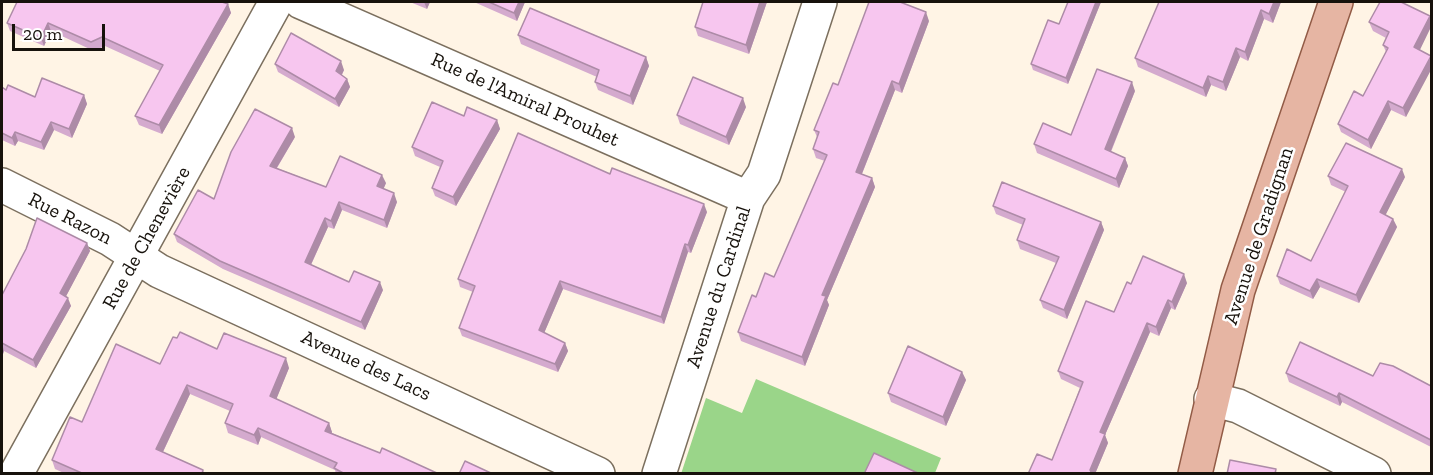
<!DOCTYPE html>
<html>
<head>
<meta charset="utf-8">
<style>
	body { margin:0 }
	#map { position:relative; width:1433px; height:475px; overflow:hidden; background:#fff4e5; font-family:"Zilla Slab",serif }
	canvas { display:block }
	.frame { position:absolute; inset:0; border:3px solid #17120c; pointer-events:none }
	.scale { position:absolute; left:12px; top:24px; width:93px; height:27px; box-sizing:border-box; border:3px solid #17120c; border-top:0; padding-left:8px; font-size:18px; line-height:21px; white-space:nowrap; color:#17120c; -webkit-text-stroke:4px #fff; paint-order:stroke }
</style>
</head>
<body>
<div id="map">
<canvas width="1433" height="475"></canvas>
<div class="frame"></div>
<div class="scale">20 m</div>
</div>
<script>
const ctx = document.querySelector('canvas').getContext('2d');
ctx.lineJoin = 'round';
function fillPath(path, color) {
  ctx.fillStyle = color;
  ctx.fill(path, 'evenodd');
}
function toPath(rows) {
  const path = new Path2D();
  for (const r of rows) {
    path.moveTo(r[0], r[1]);
    for (let i = 2; i < r.length; i += 2) path.lineTo(r[i], r[i + 1]);
  }
  return path;
}
function strokePath(path, color, width, dash) {
  ctx.strokeStyle = color;
  ctx.lineWidth = width;
  ctx.lineCap = dash ? 'butt' : 'round';
  ctx.setLineDash(dash || []);
  ctx.stroke(path);
}
function label(font, color, halo, rows, align = 'center') {
  ctx.font = font + ' "Zilla Slab",serif';
  ctx.lineWidth = 5;
  ctx.setLineDash([]);
  ctx.textBaseline = 'middle';
  ctx.strokeStyle = halo;
  ctx.fillStyle = color;
  for (const [text, x, y, turn = 0] of rows) {
    ctx.save();
    ctx.translate(x, y);
    ctx.rotate((+turn || 0) * Math.PI / 180);
    ctx.textAlign = isNaN(turn) ? turn : align;
    if (halo) ctx.strokeText(text, 0, 0);
    ctx.fillText(text, 0, 0);
    ctx.restore();
  }
}
const green = toPath([
	[756,379,941,458,935,473,681,474,706,398,742,413]
]);
const minor = toPath([
	[301,2,748,198],
	[2,185,110,239,159,271,598,474],
	[1211,399,1238,406,1374,474],
	[16,474,276,2],
	[659,474,748,198,764,174,820,2]
]);
const major = toPath([
	[1195,474,1238,290,1336,2]
]);
const wall = toPath([
	[410,2,430,2,427,9],
	[474,2,525,2,517,21],
	[703,2,767,2,749,54,698,36,695,27],
	[1068,2,1101,2,1068,84,1033,70,1031,64,1059,24],
	[1159,2,1281,2,1273,23,1264,19,1248,61,1240,57,1226,91,1211,85,1206,97,1138,67,1135,58],
	[1380,2,1420,50,1406,117,1391,110,1371,149,1341,132,1338,124,1363,96,1386,52,1383,45,1386,38,1373,31,1369,22],
	[228,4,231,13,162,134,139,125,135,116,160,71,105,46,94,51,51,31,44,46,10,31,7,23],
	[929,21,902,93,895,90,862,174,872,178,875,187,827,300,829,305,805,366,741,341,738,332,756,297,774,277,825,161,816,158,813,149,817,137,814,130,838,85],
	[518,35,646,57,649,66,633,105,598,90,595,82,597,77,521,44],
	[275,64,344,70,342,75,347,79,350,87,339,107,278,72],
	[2,87,6,90,35,97,84,95,87,104,72,138,54,130,44,150,18,141,15,146,2,140],
	[1135,91,1111,152,1125,158,1128,166,1119,188,1037,153,1034,144,1071,135],
	[746,107,729,145,680,124,677,115],
	[464,116,497,120,500,129,456,206,435,196,432,188,440,167,415,156,412,147],
	[295,137,277,168,326,187,386,183,383,189,397,202,387,228,342,210,334,229,328,227,311,265,349,282,383,290,365,330,223,269,177,242,174,234],
	[610,174,707,212,691,253,688,252,664,324,563,289,544,333,565,343,568,351,558,372,462,336,459,328,473,292,460,287,458,279],
	[1328,176,1405,177,1385,215,1393,219,1397,227,1359,303,1320,287,1313,299,1280,284,1277,276,1311,261,1346,192,1331,185],
	[993,206,1101,222,1104,230,1067,319,1043,308,1040,300,1056,263,1020,249,1017,240,1023,225,996,214],
	[87,243,90,251,66,296,71,306,36,368,4,351,2,357,2,295,26,249],
	[1187,283,1175,310,1171,308,1159,336,1150,332,1105,435,1108,443,1095,474,1028,474,1052,460,1080,388,1061,379,1058,371,1114,312,1131,284],
	[217,349,289,368,276,399,329,423,332,433,380,453,439,474,336,474,335,470,261,437,258,445,228,433,225,423,230,411,190,394,163,452,203,470,204,474,66,474,55,469,52,460,82,422,160,364],
	[962,372,966,380,946,426,891,402,888,393],
	[1286,373,1373,376,1431,386,1431,447,1342,402,1340,406,1289,382]
]);
const shadedWall = toPath([
	[424,2,430,2,427,9],
	[519,2,525,2,517,21,514,13],
	[760,2,767,2,749,54,746,45],
	[1096,2,1101,2,1068,84,1066,78],
	[1274,2,1281,2,1273,23,1269,14],
	[228,4,231,13,162,134,159,125],
	[1261,10,1264,19,1248,61,1245,52],
	[926,12,929,21,902,93,899,84],
	[1430,16,1431,22,1431,27,1417,56,1414,47],
	[48,23,51,31,44,46,41,38],
	[1236,48,1240,57,1226,91,1223,82],
	[1431,56,1431,70,1406,117,1403,108],
	[646,57,649,66,633,105,630,96],
	[341,61,344,70,339,80,336,71],
	[1208,76,1211,85,1206,97,1203,88],
	[347,79,350,87,339,107,335,99],
	[892,81,895,90,859,181,856,172],
	[1132,82,1135,91,1108,158,1105,149],
	[84,95,87,104,72,138,69,129],
	[743,98,746,107,729,145,726,137],
	[1388,101,1391,110,1371,149,1368,140],
	[497,120,500,129,456,206,453,197],
	[51,122,54,130,44,150,41,142],
	[292,128,295,137,273,174,270,166],
	[15,132,18,141,15,146,12,138],
	[1125,158,1128,166,1119,188,1116,179],
	[1402,169,1405,177,1383,220,1380,212],
	[382,175,386,183,381,195,377,186],
	[872,178,875,187,827,300,829,305,805,366,802,357,822,295],
	[394,193,397,202,387,228,384,220],
	[339,202,342,210,334,229,331,221],
	[704,204,707,212,691,253,688,245],
	[325,218,328,227,308,271,305,262],
	[1393,219,1397,227,1359,303,1356,295],
	[1101,222,1104,230,1067,319,1064,310],
	[87,243,90,251,63,302,60,293],
	[685,244,688,252,664,324,661,317],
	[1184,274,1187,283,1175,310,1172,302],
	[1317,279,1320,287,1313,299,1310,291],
	[560,281,563,289,542,338,539,330],
	[380,282,383,290,365,330,361,322],
	[68,298,71,306,36,368,33,360],
	[1168,300,1171,308,1159,336,1156,327],
	[1147,323,1150,332,1105,435,1108,443,1095,474,1091,474,1090,470,1100,432],
	[2,343,4,351,2,357],
	[565,343,568,351,558,372,555,364],
	[286,358,289,368,274,405,270,396],
	[962,372,966,380,946,426,943,417],
	[187,385,190,394,160,458,156,449],
	[1339,393,1342,402,1340,406,1337,397],
	[329,423,332,432,329,440,325,431],
	[258,428,261,437,258,445,254,435]
]);
const building = toPath([
	[17,2,222,2,228,4,159,125,135,116,163,65,102,37,91,42,48,23,41,38,7,23,17,2],
	[489,2,519,2,514,13,489,2],
	[703,2,760,2,746,45,695,27,703,2],
	[869,2,900,2,926,12,899,84,892,81,856,172,872,178,822,295,826,296,802,357,738,332,752,295,756,297,765,273,774,277,827,155,813,149,819,132,814,130,833,83,838,85,869,2],
	[1068,2,1096,2,1066,78,1031,64,1048,20,1059,24,1068,2],
	[1159,2,1274,2,1269,14,1261,10,1245,52,1236,48,1223,82,1208,76,1203,88,1135,58,1159,2],
	[1380,2,1401,2,1430,16,1414,47,1431,56,1403,108,1388,101,1368,140,1338,124,1354,91,1363,96,1388,48,1383,45,1389,32,1369,22,1380,2],
	[530,8,646,57,630,96,595,82,599,70,518,35,530,8],
	[291,33,341,61,336,71,347,79,335,99,275,64,291,33],
	[1097,69,1132,82,1105,149,1125,158,1116,179,1034,144,1043,123,1071,135,1097,69],
	[693,77,743,98,726,137,677,115,693,77],
	[42,78,84,95,69,129,51,122,41,142,15,132,12,138,2,133,2,87,6,90,8,85,35,97,42,78],
	[432,102,464,116,467,107,497,120,453,197,432,188,443,161,412,147,432,102],
	[255,109,292,128,270,166,326,187,340,156,382,175,377,186,394,193,384,220,339,202,331,221,325,218,305,262,349,282,354,271,380,282,361,322,220,261,174,234,198,190,214,199,231,152,255,109],
	[518,133,610,174,612,168,704,204,688,245,685,244,661,317,560,281,539,330,565,343,555,364,459,328,475,286,458,279,518,133],
	[1346,143,1402,169,1380,212,1393,219,1356,295,1317,279,1310,291,1277,276,1287,249,1311,261,1348,186,1328,176,1346,143],
	[1002,182,1101,222,1064,310,1040,300,1059,257,1017,240,1025,219,993,206,1002,182],
	[37,218,87,243,60,293,68,298,33,360,2,343,2,295,26,249,37,218],
	[1143,256,1184,274,1172,302,1168,300,1156,327,1147,323,1100,432,1105,434,1090,470,1092,474,1028,474,1037,454,1052,460,1083,382,1058,371,1086,301,1114,312,1127,282,1131,284,1143,256],
	[180,332,217,349,224,333,286,358,270,396,329,423,325,431,380,453,382,448,439,474,345,474,334,468,337,463,258,428,254,435,225,423,233,404,187,385,156,449,203,470,202,474,84,474,52,460,70,417,82,422,116,344,160,364,173,337,177,338,180,332],
	[1300,342,1373,376,1380,363,1393,366,1431,386,1431,440,1339,393,1337,397,1286,373,1300,342],
	[908,346,962,372,943,417,888,393,908,346],
	[874,453,920,474,864,474,874,453],
	[1230,460,1276,469,1275,474,1227,474,1230,460],
	[465,461,493,474,459,474,465,461]
]);
const streetNames = [
	["Rue de l'Amiral Prouhet",525,100,24],
	["Rue Razon",70,219,27],
	["Avenue de Gradignan",1259,236,-72],
	["Rue de Chenevière",147,238,-61],
	["Avenue du Cardinal",719,287,-72],
	["Avenue des Lacs",366,366,25]
];
fillPath(green, '#9ad589');
strokePath(minor, '#7b6f5e', 36);
strokePath(major, '#925b46', 36);
strokePath(minor, '#fff', 33);
strokePath(major, '#e6b5a3', 33);
fillPath(wall, '#d4aace');
fillPath(shadedWall, '#ad8ba7');
fillPath(building, '#f7c6ef');
strokePath(building, '#ad8ba7', 1.5);
label('20px', '#17120c', '#fff', streetNames);
</script>
</body>
</html>
